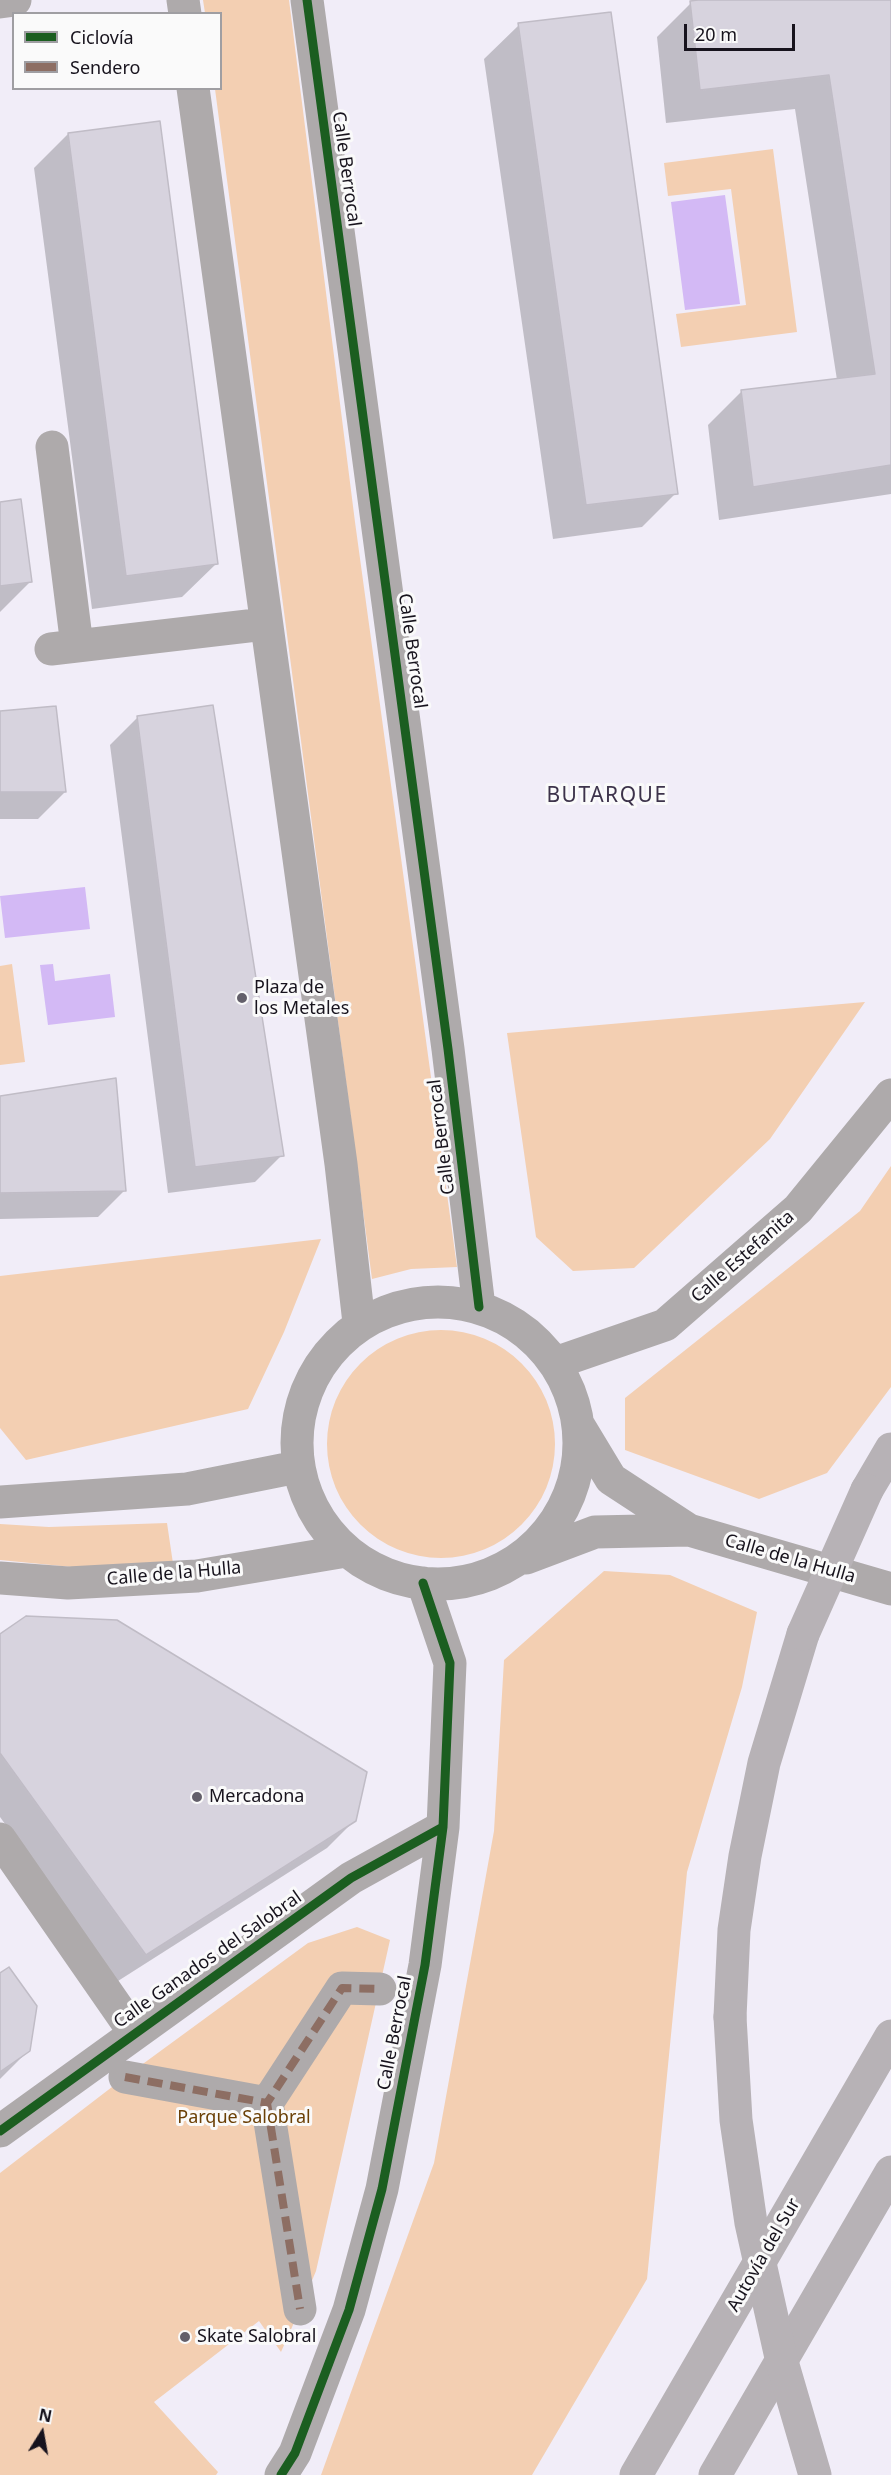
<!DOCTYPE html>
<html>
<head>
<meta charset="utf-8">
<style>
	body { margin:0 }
	#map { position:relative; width:891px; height:2475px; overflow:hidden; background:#f1edf8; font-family:"Noto Sans",sans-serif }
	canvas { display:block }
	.legend { position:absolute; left:12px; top:12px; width:210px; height:78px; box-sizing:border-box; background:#fafafa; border:2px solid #9f9ea2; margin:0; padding:8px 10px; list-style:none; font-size:18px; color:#17131d }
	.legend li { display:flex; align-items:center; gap:12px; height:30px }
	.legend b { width:30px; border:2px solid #9f9ea2 }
	.north { position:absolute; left:12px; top:2403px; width:60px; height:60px; -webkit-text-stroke:4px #fafafa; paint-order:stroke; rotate:11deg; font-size:16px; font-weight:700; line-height:24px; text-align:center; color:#17131d }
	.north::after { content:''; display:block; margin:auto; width:21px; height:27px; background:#17131d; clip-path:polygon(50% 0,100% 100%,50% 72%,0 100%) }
	.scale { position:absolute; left:684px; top:24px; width:111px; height:27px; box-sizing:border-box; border:3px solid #17131d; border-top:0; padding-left:8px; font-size:18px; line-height:21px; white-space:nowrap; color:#17131d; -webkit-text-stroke:4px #fafafa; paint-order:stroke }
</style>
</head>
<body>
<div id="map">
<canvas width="891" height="2475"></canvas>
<ul class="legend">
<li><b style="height:8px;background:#1b5e20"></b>Ciclovía</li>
<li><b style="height:8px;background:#8d6e63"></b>Sendero</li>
</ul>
<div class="north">N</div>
<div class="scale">20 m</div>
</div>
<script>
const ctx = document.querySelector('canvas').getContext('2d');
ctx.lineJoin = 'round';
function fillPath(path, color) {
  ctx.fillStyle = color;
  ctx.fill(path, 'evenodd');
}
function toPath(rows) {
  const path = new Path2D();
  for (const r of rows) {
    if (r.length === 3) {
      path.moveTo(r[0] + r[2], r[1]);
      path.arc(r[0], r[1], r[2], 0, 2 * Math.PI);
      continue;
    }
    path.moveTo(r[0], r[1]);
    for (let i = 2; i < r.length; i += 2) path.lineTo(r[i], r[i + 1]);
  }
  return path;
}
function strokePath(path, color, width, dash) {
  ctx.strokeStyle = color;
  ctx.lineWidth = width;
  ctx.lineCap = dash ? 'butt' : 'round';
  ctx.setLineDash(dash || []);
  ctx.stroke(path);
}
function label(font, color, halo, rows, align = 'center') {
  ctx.font = font + ' "Noto Sans",sans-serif';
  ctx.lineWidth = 6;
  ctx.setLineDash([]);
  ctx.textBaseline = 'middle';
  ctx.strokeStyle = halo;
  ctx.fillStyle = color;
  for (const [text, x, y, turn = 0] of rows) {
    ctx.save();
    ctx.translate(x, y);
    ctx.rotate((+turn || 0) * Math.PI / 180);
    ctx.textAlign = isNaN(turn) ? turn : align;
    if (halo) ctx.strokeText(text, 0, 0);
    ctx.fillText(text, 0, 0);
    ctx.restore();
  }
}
const green = toPath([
	[203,0,289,0,355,522,457,1267,411,1269,372,1279,215,89,220,88,220,14,205,13],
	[773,149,797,332,681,347,676,314,746,305,731,189,668,196,664,163],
	[12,964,25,1062,0,1065,0,966],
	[865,1002,770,1139,634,1268,573,1271,536,1237,507,1033],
	[891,1166,891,1387,827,1473,759,1499,625,1450,625,1398,860,1211],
	[321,1239,284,1332,248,1409,26,1460,0,1428,0,1276],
	[441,1444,114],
	[167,1523,175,1577,0,1560,0,1524,49,1527],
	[604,1571,670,1575,757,1612,742,1687,687,1872,647,2279,532,2475,321,2475,434,2163,494,1831,504,1660],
	[357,1927,390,1940,316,2271,300,2309,281,2352,259,2321,154,2402,218,2472,216,2475,0,2475,0,2173,125,2077,308,1943]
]);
const water = toPath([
	[725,195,740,304,685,310,671,202],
	[85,887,90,929,5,938,0,896],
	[53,964,55,981,110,974,115,1017,48,1025,40,965]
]);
const shadow = toPath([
	[708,0,891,0,891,494,719,520,708,425,742,391,837,380,795,109,666,123,657,37,691,3],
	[519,25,676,493,642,527,553,539,484,59],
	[68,134,217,563,182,597,92,609,34,168],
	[0,504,31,581,0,612],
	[0,712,65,792,38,819,0,819],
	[137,718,282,1155,255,1182,168,1193,110,745],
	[0,1098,125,1190,98,1217,0,1219],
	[0,1636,354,1821,327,1848,118,1981,0,1817],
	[0,1975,28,2051,0,2079]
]);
const building = toPath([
	[698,0,891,0,891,465,753,487,741,390,875,374,829,75,700,90,690,1,698,0],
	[611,12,678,494,586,505,518,23,611,12],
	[160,121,218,564,126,576,68,133,160,121],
	[21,499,32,582,0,586,0,502,21,499],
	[213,705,284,1156,195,1167,137,716,213,705],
	[56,706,66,792,0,792,0,711,56,706],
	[116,1078,126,1191,0,1193,0,1096,116,1078],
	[26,1616,117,1620,367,1772,356,1821,146,1955,0,1753,0,1634,26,1616],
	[9,1967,37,2006,30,2051,0,2072,0,1973,9,1967]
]);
const minor = toPath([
	[183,0,185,14],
	[307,0,448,1049,479,1307],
	[0,2,15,0],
	[193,88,341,1164,359,1323],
	[52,447,77,646],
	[51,649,265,624],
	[438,1443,141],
	[555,1363,665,1325,798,1209,891,1095],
	[579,1426,611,1479,689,1530,891,1589],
	[0,1502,187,1489,297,1467],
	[526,1558,595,1532,689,1530],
	[0,1578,68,1583,197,1576,346,1551],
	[0,1839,134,2032],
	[125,2077,267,2103,342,1988,380,1989],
	[267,2103,300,2309],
	[0,2131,351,1878,443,1827],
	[281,2475,295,2453,349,2310,382,2189,425,1965,443,1827,450,1663,423,1583]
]);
const highway = toPath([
	[867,1490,891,1449],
	[730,2017,734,1930,745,1856,764,1763,803,1634],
	[636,2475,891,2036],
	[715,2475,891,2172]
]);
const highwayBridge = toPath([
	[803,1634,867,1490],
	[730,2017,736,2120,751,2223,782,2362,815,2475]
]);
const quiet = toPath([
	[125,2077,267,2103,342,1988,380,1989],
	[267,2103,300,2309]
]);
const cycleway = toPath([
	[307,0,448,1049,479,1307],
	[0,2131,351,1878,443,1827],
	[281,2475,295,2453,349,2310,382,2189,425,1965,443,1827,450,1663,423,1583]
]);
const markers = [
	[242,998,6,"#635f6a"],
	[197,1797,6,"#635f6a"],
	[185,2337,6,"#635f6a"]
];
const streetNames = [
	["Calle Berrocal",346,169,82],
	["Calle Berrocal",412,651,82],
	["Calle Berrocal",442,1137,-97],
	["Calle Estefanita",743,1257,-41],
	["Calle de la Hulla",790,1559,16],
	["Calle de la Hulla",174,1574,-5],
	["Calle Ganados del Salobral",208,1960,-35],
	["Calle Berrocal",395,2033,-79],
	["Autovía del Sur",764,2255,-60]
];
const poiNames = [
	["Plaza de",254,988],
	["los Metales",254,1009],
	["Mercadona",209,1797],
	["Skate Salobral",197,2337]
];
const parkNames = [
	["Parque Salobral",244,2118]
];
const quarterNames = [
	["BUTARQUE",607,796]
];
fillPath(green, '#f3cfb2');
fillPath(water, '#d3b9f5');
fillPath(shadow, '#0003');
fillPath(building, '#d7d3de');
strokePath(building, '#c0bcc6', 1.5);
strokePath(minor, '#aeaaab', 33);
strokePath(highway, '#b7b2b6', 33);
strokePath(highwayBridge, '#b7b2b6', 33);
strokePath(quiet, '#8d6e63', 8, [15, 8]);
strokePath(cycleway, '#1b5e20', 9);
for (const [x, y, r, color] of markers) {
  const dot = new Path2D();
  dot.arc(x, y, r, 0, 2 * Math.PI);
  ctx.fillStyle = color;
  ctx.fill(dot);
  strokePath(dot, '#fafafa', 2);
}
label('18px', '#17131d', '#fafafa', streetNames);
label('18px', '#17131d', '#fafafa', poiNames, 'left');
label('18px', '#6b4006', '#fafafa', parkNames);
ctx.letterSpacing = '1.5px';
label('21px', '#3d334b', '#fafafa', quarterNames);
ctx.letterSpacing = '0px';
</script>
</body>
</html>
